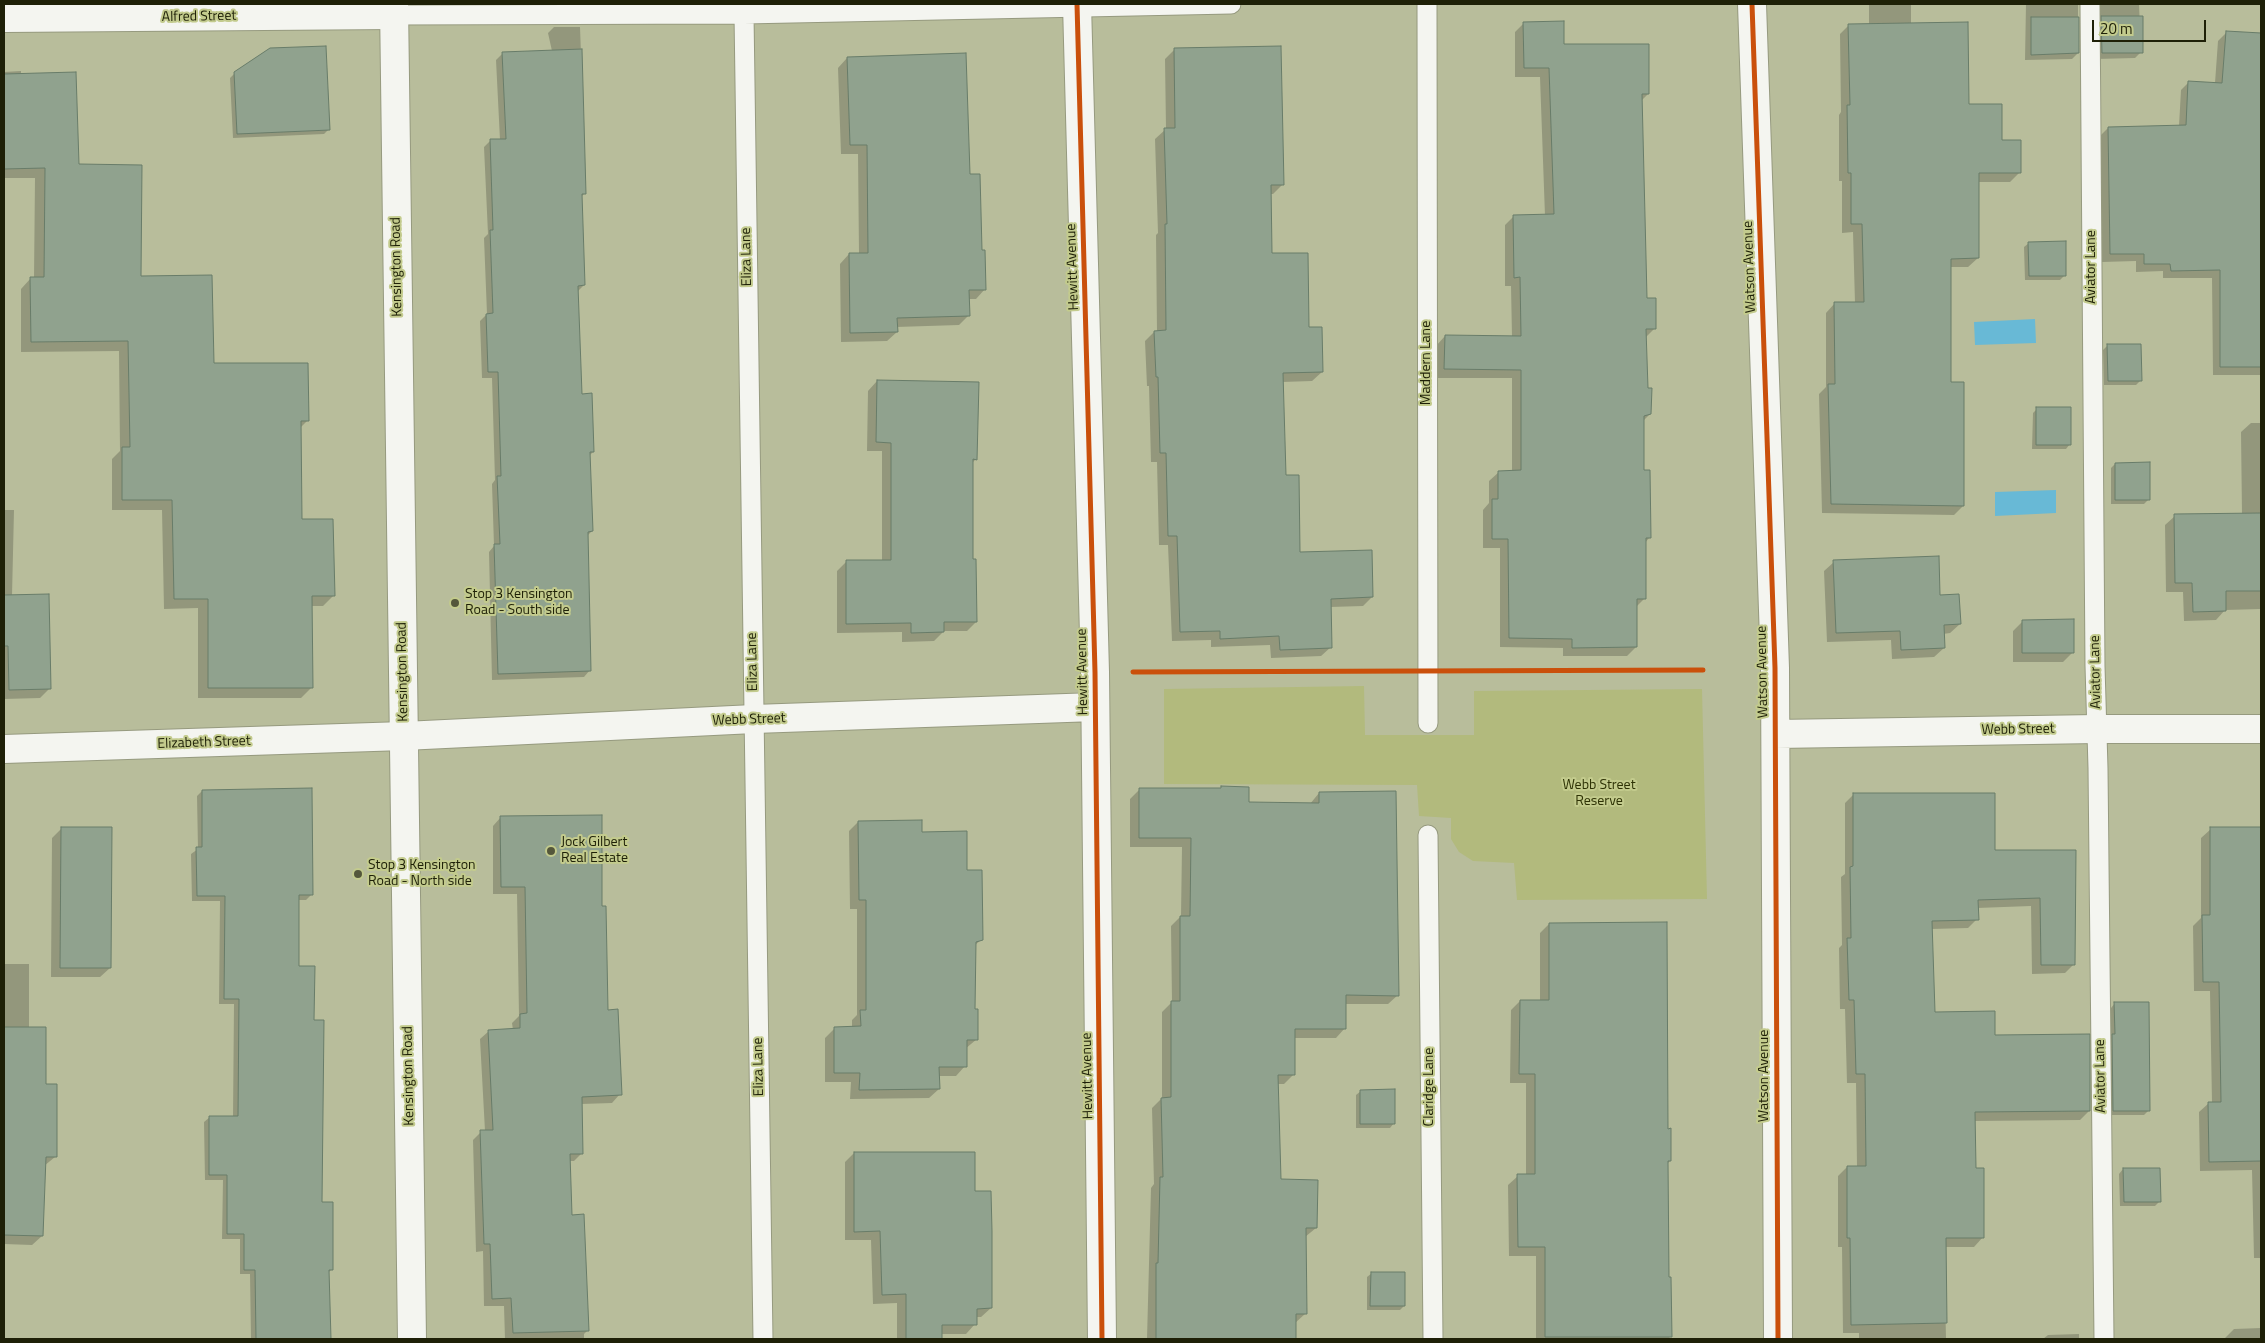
<!DOCTYPE html>
<html>
<head>
<meta charset="utf-8">
<style>
	body { margin:0 }
	#map { position:relative; width:2265px; height:1343px; overflow:hidden; background:#b8bd9b; font-family:"Titillium Web",sans-serif }
	canvas { display:block }
	.frame { position:absolute; inset:0; border:5px solid #1e2007; pointer-events:none }
	.scale { position:absolute; left:2092px; top:20px; width:114px; height:22px; box-sizing:border-box; border:2px solid #1e2007; border-top:0; padding-left:6px; font-size:15px; line-height:18px; white-space:nowrap; color:#1e2007; -webkit-text-stroke:4px #c3cb8d; paint-order:stroke }
</style>
</head>
<body>
<div id="map">
<canvas width="2265" height="1343"></canvas>
<div class="frame"></div>
<div class="scale">20 m</div>
</div>
<script>
const ctx = document.querySelector('canvas').getContext('2d');
ctx.lineJoin = 'round';
function fillPath(path, color) {
  ctx.fillStyle = color;
  ctx.fill(path, 'evenodd');
}
function toPath(rows) {
  const path = new Path2D();
  for (const r of rows) {
    path.moveTo(r[0], r[1]);
    for (let i = 2; i < r.length; i += 2) path.lineTo(r[i], r[i + 1]);
  }
  return path;
}
function strokePath(path, color, width, dash) {
  ctx.strokeStyle = color;
  ctx.lineWidth = width;
  ctx.lineCap = dash ? 'butt' : 'round';
  ctx.setLineDash(dash || []);
  ctx.stroke(path);
}
function label(font, color, halo, rows, align = 'center') {
  ctx.font = font + ' "Titillium Web",sans-serif';
  ctx.lineWidth = 4;
  ctx.setLineDash([]);
  ctx.textBaseline = 'middle';
  ctx.strokeStyle = halo;
  ctx.fillStyle = color;
  for (const [text, x, y, turn = 0] of rows) {
    ctx.save();
    ctx.translate(x, y);
    ctx.rotate((+turn || 0) * Math.PI / 180);
    ctx.textAlign = isNaN(turn) ? turn : align;
    if (halo) ctx.strokeText(text, 0, 0);
    ctx.fillText(text, 0, 0);
    ctx.restore();
  }
}
const green = toPath([
	[1364,686,1365,735,1474,735,1474,691,1702,689,1707,899,1517,900,1514,863,1473,861,1459,852,1451,839,1451,818,1419,816,1417,785,1164,784,1164,689]
]);
const water = toPath([
	[2035,319,2036,343,1975,345,1974,322],
	[2056,490,2056,513,1995,516,1995,492]
]);
const shadow = toPath([
	[534,4,612,4,608,7,537,15],
	[1869,4,1911,4,1911,24,1967,106,2000,142,2020,172,2010,182,1977,182,1978,258,1968,267,1950,267,1950,384,1963,506,1954,515,1822,513,1819,394,1826,387,1826,313,1835,303,1855,303,1853,232,1842,233,1842,181,1839,181,1839,115,1841,112,1840,34,1849,25,1869,25],
	[2026,4,2078,4,2078,53,2072,59,2025,60],
	[2093,4,2139,4,2141,52,2135,58,2096,59],
	[1524,23,1648,94,1641,101,1646,299,1655,328,1645,338,1646,389,1650,414,1643,421,1643,471,1649,538,1645,543,1644,599,1636,607,1636,647,1627,656,1563,656,1563,648,1500,647,1500,548,1483,548,1483,510,1489,503,1489,481,1499,472,1512,472,1512,378,1436,378,1436,346,1445,336,1512,337,1511,286,1505,286,1505,225,1514,216,1545,216,1540,77,1515,77,1515,32],
	[554,27,580,27,583,109,584,194,581,197,584,285,577,292,581,395,593,452,589,456,592,531,587,536,590,670,584,677,492,680,489,552,494,546,492,484,495,480,492,378,482,378,480,321,487,314,484,238,488,234,484,147,491,140,500,140,496,60,503,53,552,51,548,33],
	[2226,33,2261,35,2260,375,2213,375,2212,278,2163,278,2163,271,2136,272,2136,261,2102,262,2100,136,2108,128,2179,126,2181,90,2189,82,2215,83,2218,41],
	[1174,50,1283,184,1273,194,1270,194,1271,254,1308,328,1322,372,1312,381,1282,382,1285,477,1299,554,1372,597,1363,606,1330,607,1331,647,1321,656,1271,658,1270,645,1211,647,1211,640,1172,641,1168,545,1159,545,1157,462,1151,462,1149,386,1147,386,1145,341,1154,332,1157,332,1156,235,1158,233,1155,139,1166,129,1165,59],
	[847,58,969,175,985,289,976,299,968,299,968,316,959,325,896,327,897,332,887,341,841,342,840,264,849,254,859,254,858,154,841,154,838,68],
	[21,71,21,75,78,165,139,277,212,364,307,421,300,428,301,521,334,595,323,606,311,606,312,687,301,698,198,698,198,608,164,609,162,510,112,510,112,459,120,451,119,351,21,352,21,289,31,278,34,278,35,178,4,178,4,72],
	[235,73,329,129,324,134,233,138,230,78],
	[2029,243,2064,276,2060,280,2025,280,2024,247],
	[2108,345,2141,380,2136,385,2104,385,2103,350],
	[877,381,976,459,972,463,972,560,976,622,967,631,944,631,934,641,902,642,902,632,837,633,837,571,846,562,882,561,882,451,867,451,868,391],
	[2037,409,2070,444,2066,449,2032,449,2033,413],
	[2251,423,2261,423,2261,609,2225,610,2216,620,2184,621,2183,592,2166,592,2165,525,2175,516,2242,515,2241,432],
	[2115,464,2148,500,2144,504,2111,504,2111,468],
	[4,510,14,510,12,596,49,689,40,698,4,699],
	[1834,562,1939,596,1960,624,1950,633,1943,634,1944,648,1934,657,1892,659,1891,640,1827,642,1824,571],
	[2023,621,2073,652,2063,662,2013,662,2013,631],
	[1139,790,1248,803,1310,804,1319,793,1398,995,1388,1004,1345,1004,1345,1028,1336,1038,1294,1038,1294,1074,1284,1084,1277,1084,1279,1181,1316,1228,1305,1237,1305,1314,1295,1323,1294,1339,1147,1339,1151,1188,1154,1184,1152,1108,1162,1098,1162,1012,1172,1002,1171,926,1181,916,1182,847,1130,847,1130,799],
	[202,791,312,894,306,900,298,900,298,967,313,1021,321,1203,331,1270,328,1273,330,1339,251,1339,250,1274,240,1274,240,1239,222,1239,223,1180,205,1180,204,1122,210,1117,233,1117,234,1004,219,1004,220,901,192,901,191,854,198,849,197,796],
	[1854,794,1994,852,2075,851,2074,964,2065,973,2032,974,2031,906,1977,908,1977,919,1968,928,1931,929,1934,1014,1994,1036,2089,1111,2080,1120,1974,1121,1974,1170,1983,1237,1974,1247,1944,1247,1946,1339,1859,1339,1859,1333,1843,1333,1842,1247,1838,1247,1838,1176,1847,1167,1857,1167,1856,1083,1847,1083,1845,1009,1840,1009,1839,948,1842,945,1841,877,1845,874,1845,803],
	[501,817,601,907,606,1011,620,1094,612,1103,581,1104,582,1153,574,1161,569,1161,570,1216,588,1330,584,1334,584,1339,505,1339,504,1306,484,1306,483,1251,476,1252,473,1140,481,1132,485,1131,480,1039,489,1031,513,1030,512,1023,519,1016,517,894,493,894,493,826],
	[858,822,921,833,966,872,982,939,974,946,974,1010,977,1039,965,1049,965,1066,956,1076,938,1076,939,1089,929,1098,850,1099,851,1082,825,1082,825,1038,835,1028,852,1028,852,1020,857,1015,857,909,850,909,849,831],
	[62,828,110,968,100,977,51,977,52,838],
	[2261,828,2261,1258,2254,1258,2252,1170,2200,1171,2199,1112,2209,1103,2212,1103,2210,991,2194,991,2193,926,2201,918,2201,838,2211,829],
	[1549,924,1667,1130,1670,1161,1667,1164,1670,1337,1668,1339,1536,1339,1536,1256,1509,1256,1508,1185,1518,1176,1526,1175,1526,1083,1510,1083,1511,1010,1520,1001,1540,1001,1540,933],
	[4,964,29,964,29,1028,45,1085,55,1157,44,1166,42,1236,32,1245,4,1244],
	[2115,1003,2149,1110,2144,1115,2109,1115,2108,1040,2111,1037,2111,1008],
	[1361,1091,1394,1123,1390,1128,1356,1128,1356,1095],
	[854,1153,973,1193,991,1308,981,1317,975,1317,975,1324,966,1334,941,1334,941,1339,897,1339,897,1303,873,1304,871,1240,845,1240,845,1162],
	[2123,1169,2159,1202,2155,1206,2120,1206,2119,1174],
	[1372,1273,1404,1306,1400,1310,1367,1310,1367,1277],
	[2261,1328,2261,1339,2224,1339,2234,1329],
	[2079,1334,2079,1339,2043,1339,2048,1335]
]);
const building = toPath([
	[2101,16,2143,16,2143,53,2102,53,2101,16],
	[2031,17,2079,17,2079,53,2031,55,2031,17],
	[1564,21,1564,44,1649,44,1649,94,1642,94,1647,298,1656,298,1656,329,1646,329,1648,388,1652,388,1651,414,1644,416,1644,470,1650,470,1651,538,1646,538,1646,599,1637,599,1637,647,1572,648,1572,639,1509,638,1508,539,1492,539,1492,499,1498,499,1498,471,1521,470,1521,370,1444,369,1445,335,1521,336,1520,277,1514,278,1513,215,1554,214,1549,68,1524,68,1523,22,1564,21],
	[1968,22,1969,104,2002,104,2002,140,2021,140,2021,173,1979,173,1979,258,1951,259,1951,382,1964,382,1964,506,1831,504,1828,384,1835,384,1834,302,1864,302,1862,224,1851,224,1851,173,1848,173,1847,105,1850,105,1848,24,1968,22],
	[2226,31,2261,33,2261,367,2220,367,2220,270,2171,271,2170,264,2144,264,2144,254,2110,254,2108,127,2186,125,2188,81,2222,83,2226,31],
	[326,46,330,130,237,134,234,72,270,48,326,46],
	[1281,46,1284,185,1271,185,1272,253,1308,253,1309,327,1322,327,1323,372,1283,373,1286,475,1299,475,1300,552,1372,550,1373,597,1331,599,1332,648,1280,650,1279,636,1220,639,1220,631,1180,632,1177,536,1168,536,1166,453,1160,453,1158,377,1156,377,1154,331,1166,330,1165,224,1167,224,1164,128,1175,128,1174,48,1281,46],
	[582,49,586,194,582,194,585,285,578,286,582,394,592,393,594,452,590,452,593,531,588,532,591,671,498,674,494,544,500,544,497,476,501,476,498,372,488,372,486,314,493,313,490,230,493,230,490,139,506,139,502,52,582,49],
	[966,53,970,174,980,174,982,250,985,250,986,290,969,290,970,316,897,318,898,332,850,333,849,253,868,253,867,145,850,145,847,57,966,53],
	[76,72,79,164,142,165,141,276,212,275,214,363,308,363,309,421,301,421,302,519,333,519,335,596,312,596,313,688,208,688,208,599,174,599,172,500,122,500,122,447,130,447,128,341,31,342,30,277,44,277,45,168,4,169,4,74,76,72],
	[2066,241,2066,276,2029,276,2028,242,2066,241],
	[2107,344,2141,344,2142,381,2108,381,2107,344],
	[877,380,979,382,977,460,973,459,973,559,976,559,977,622,944,622,944,632,911,633,911,623,846,624,846,560,891,560,891,443,876,442,877,380],
	[2036,407,2071,407,2071,445,2036,445,2036,407],
	[2150,462,2150,500,2115,500,2115,463,2150,462],
	[2261,513,2261,591,2226,591,2226,611,2193,612,2192,583,2175,583,2174,514,2261,513],
	[1939,556,1940,595,1959,594,1961,624,1944,625,1945,648,1901,650,1900,631,1836,633,1833,560,1939,556],
	[49,594,51,689,9,690,8,646,4,646,4,595,49,594],
	[2074,619,2074,653,2022,653,2022,620,2074,619],
	[1221,786,1249,787,1249,802,1319,803,1319,792,1396,791,1399,996,1346,995,1346,1029,1295,1029,1295,1075,1278,1075,1281,1179,1318,1180,1317,1228,1306,1228,1307,1314,1296,1314,1296,1339,1156,1339,1156,1263,1158,1263,1160,1177,1163,1177,1161,1098,1171,1097,1171,1001,1180,1001,1180,916,1190,916,1191,838,1139,838,1139,788,1221,788,1221,786],
	[312,788,313,895,299,895,299,966,315,966,314,1020,324,1020,322,1202,333,1202,333,1270,329,1270,331,1339,256,1339,255,1270,244,1270,244,1234,227,1234,227,1175,209,1175,209,1116,238,1116,239,999,224,999,225,896,197,896,196,847,202,847,202,790,312,788],
	[1853,793,1995,793,1995,850,2076,850,2075,965,2041,965,2040,898,1978,900,1979,920,1932,921,1935,1012,1995,1011,1995,1035,2090,1034,2090,1111,1975,1112,1976,1168,1984,1168,1984,1238,1946,1238,1947,1323,1851,1325,1850,1238,1847,1238,1847,1166,1866,1166,1865,1074,1856,1074,1854,1000,1849,1000,1847,938,1851,938,1850,867,1853,866,1853,793],
	[602,815,602,906,606,906,608,1010,618,1009,622,1095,582,1097,583,1154,570,1154,572,1215,584,1214,589,1331,513,1333,511,1298,492,1299,490,1244,484,1244,480,1130,493,1130,488,1030,520,1028,520,1014,527,1013,525,887,501,887,500,816,602,815],
	[922,820,922,832,967,831,967,870,982,870,983,940,976,942,975,1009,978,1009,978,1040,967,1040,967,1067,939,1067,940,1089,859,1090,860,1073,834,1073,834,1027,861,1026,860,1010,866,1010,866,900,859,900,858,821,922,820],
	[61,827,112,827,111,968,60,968,61,827],
	[2210,827,2261,827,2261,1161,2209,1162,2208,1102,2221,1102,2219,982,2203,982,2202,915,2210,915,2210,827],
	[1667,922,1668,1129,1671,1128,1671,1161,1668,1161,1669,1277,1671,1277,1672,1337,1545,1337,1545,1247,1518,1247,1517,1174,1535,1174,1535,1074,1519,1074,1520,1000,1549,1000,1549,923,1667,922],
	[2114,1002,2149,1002,2150,1111,2113,1111,2112,1034,2115,1034,2114,1002],
	[4,1027,46,1027,46,1084,57,1084,57,1157,46,1157,43,1236,4,1235,4,1027],
	[1395,1089,1395,1124,1360,1124,1360,1090,1395,1089],
	[854,1152,975,1152,975,1191,991,1191,992,1231,992,1308,977,1309,977,1325,942,1325,942,1339,906,1339,906,1294,882,1295,880,1231,854,1232,854,1152],
	[2123,1168,2160,1168,2161,1202,2124,1202,2123,1168],
	[1371,1272,1405,1272,1405,1306,1370,1306,1371,1272]
]);
const service = toPath([
	[1427,4,1428,723],
	[2090,4,2095,666,2098,768,2104,1339],
	[744,14,763,1339],
	[394,15,744,14,1231,4],
	[1428,835,1433,1339]
]);
const minor = toPath([
	[1077,4,1095,672,1102,1339],
	[1752,4,1775,668,1778,1339],
	[4,18,394,15],
	[1776,734,2097,729,2261,729],
	[4,749,404,736,754,719,1095,707]
]);
const secondary = toPath([
	[394,4,412,1339]
]);
const cycleway = toPath([
	[1077,4,1095,672,1102,1339],
	[1752,4,1775,668,1778,1339],
	[1133,672,1703,670]
]);
const markers = [
	[455,603,5,"#54573b"],
	[551,851,5,"#54573b"],
	[358,874,5,"#54573b"]
];
const streetNames = [
	["Alfred Street",199,17,-1],
	["Eliza Lane",747,257,-91],
	["Kensington Road",397,267,-91],
	["Hewitt Avenue",1073,267,-92],
	["Watson Avenue",1750,267,-92],
	["Aviator Lane",2092,267,-90],
	["Maddern Lane",1427,363,-90],
	["Eliza Lane",753,662,-91],
	["Kensington Road",403,672,-91],
	["Hewitt Avenue",1083,672,-91],
	["Watson Avenue",1763,672,-91],
	["Aviator Lane",2096,672,-91],
	["Webb Street",749,720,-2],
	["Webb Street",2018,730,-1],
	["Elizabeth Street",204,743,-2],
	["Eliza Lane",759,1067,-91],
	["Kensington Road",409,1076,-91],
	["Hewitt Avenue",1088,1076,-91],
	["Watson Avenue",1765,1076,-90],
	["Aviator Lane",2101,1076,-91],
	["Claridge Lane",1430,1087,-90]
];
const poiNames = [
	["Stop 3 Kensington",465,595],
	["Road - South side",465,611],
	["Jock Gilbert",561,843],
	["Real Estate",561,859],
	["Stop 3 Kensington",368,866],
	["Road - North side",368,882]
];
const parkNames = [
	["Webb Street",1599,786],
	["Reserve",1599,802]
];
fillPath(green, '#b2ba7d');
fillPath(water, '#68b9d6');
fillPath(shadow, '#0003');
fillPath(building, '#90a28e');
strokePath(building, '#687c69', 1);
strokePath(service, '#969a7f', 21);
strokePath(minor, '#969a7f', 30);
strokePath(secondary, '#969a7f', 30);
strokePath(service, '#f4f5f0', 19);
strokePath(minor, '#f4f5f0', 28);
strokePath(secondary, '#f4f5f0', 28);
strokePath(cycleway, '#ca500b', 5);
for (const [x, y, r, color] of markers) {
  const dot = new Path2D();
  dot.arc(x, y, r, 0, 2 * Math.PI);
  ctx.fillStyle = color;
  ctx.fill(dot);
  strokePath(dot, '#c3cb8d', 2);
}
label('14px', '#1e2007', '#c3cb8d', streetNames);
label('14px', '#1e2007', '#c3cb8d', poiNames, 'left');
label('14px', '#2e3205', '#c3cb8d', parkNames);
</script>
</body>
</html>
